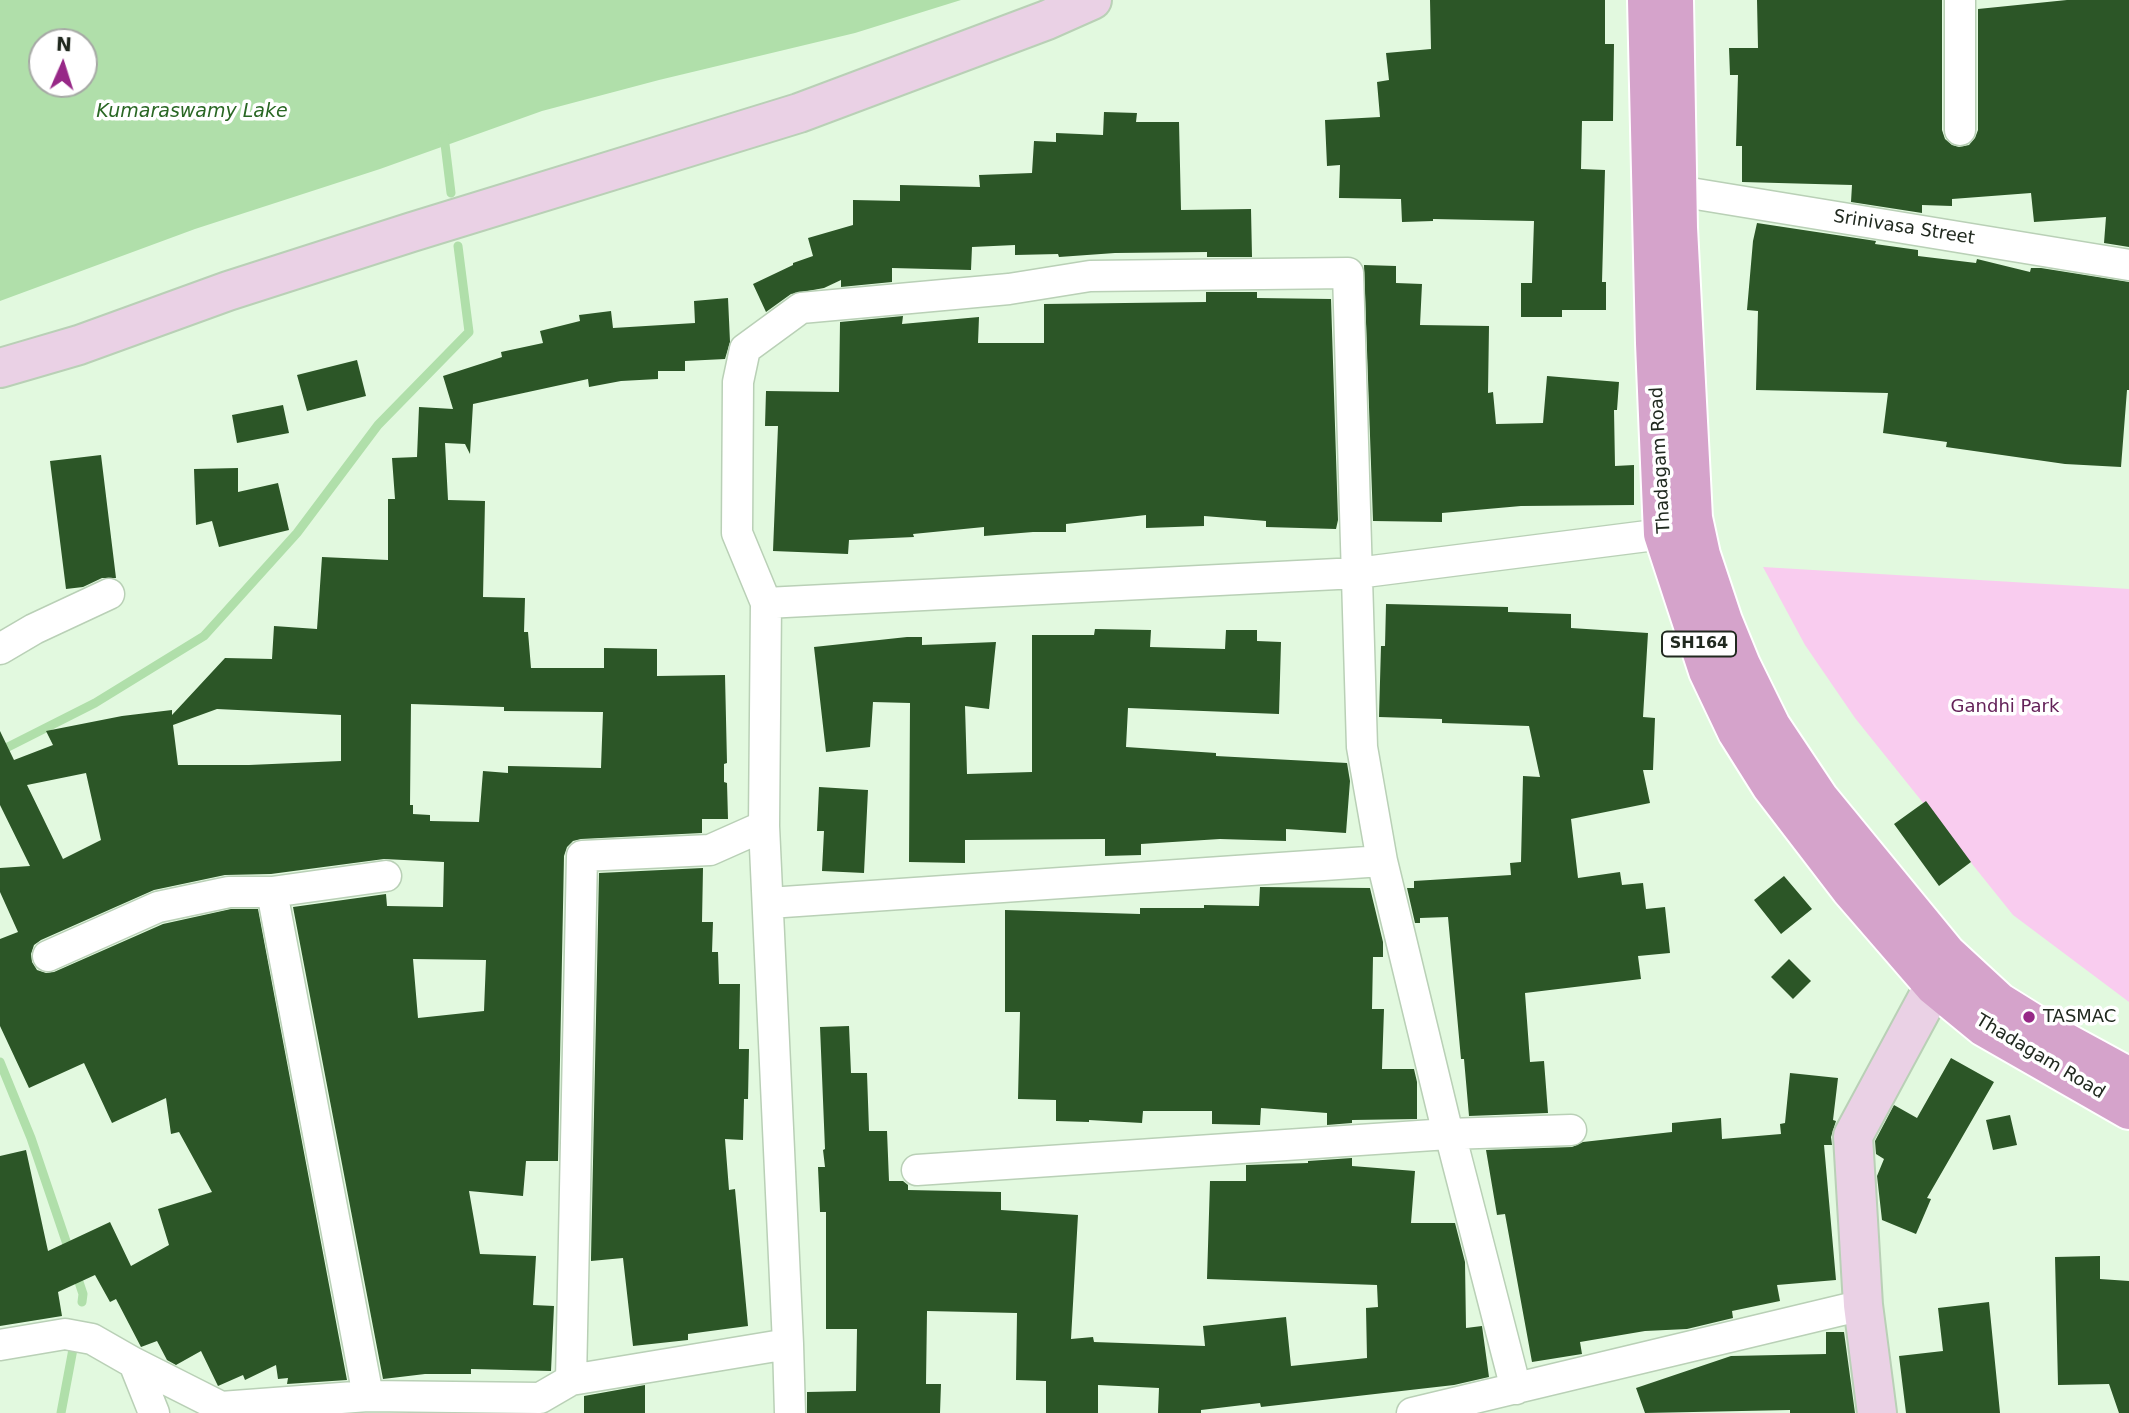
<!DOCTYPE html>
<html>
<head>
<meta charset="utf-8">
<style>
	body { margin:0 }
	#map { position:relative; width:2129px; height:1413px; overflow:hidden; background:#e2f9df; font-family:"DejaVu Sans",sans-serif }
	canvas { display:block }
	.north { position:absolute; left:28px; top:28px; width:70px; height:70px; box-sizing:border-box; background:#fff; border:2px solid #a6a9a5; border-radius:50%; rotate:3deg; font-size:19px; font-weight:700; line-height:28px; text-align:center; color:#20291f }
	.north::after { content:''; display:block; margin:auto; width:24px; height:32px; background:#972887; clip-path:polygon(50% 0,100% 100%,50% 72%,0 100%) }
</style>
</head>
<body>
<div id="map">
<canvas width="2129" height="1413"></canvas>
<div class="north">N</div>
</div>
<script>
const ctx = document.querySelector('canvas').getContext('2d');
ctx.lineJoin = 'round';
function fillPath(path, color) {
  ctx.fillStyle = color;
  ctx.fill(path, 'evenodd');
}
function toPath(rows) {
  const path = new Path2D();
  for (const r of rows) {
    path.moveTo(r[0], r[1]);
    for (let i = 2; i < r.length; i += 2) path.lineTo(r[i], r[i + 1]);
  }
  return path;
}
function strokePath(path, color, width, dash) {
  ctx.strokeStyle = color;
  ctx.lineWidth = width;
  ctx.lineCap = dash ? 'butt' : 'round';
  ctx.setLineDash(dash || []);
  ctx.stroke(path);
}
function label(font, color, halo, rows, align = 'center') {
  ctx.font = font + ' "DejaVu Sans",sans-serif';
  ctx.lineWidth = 7;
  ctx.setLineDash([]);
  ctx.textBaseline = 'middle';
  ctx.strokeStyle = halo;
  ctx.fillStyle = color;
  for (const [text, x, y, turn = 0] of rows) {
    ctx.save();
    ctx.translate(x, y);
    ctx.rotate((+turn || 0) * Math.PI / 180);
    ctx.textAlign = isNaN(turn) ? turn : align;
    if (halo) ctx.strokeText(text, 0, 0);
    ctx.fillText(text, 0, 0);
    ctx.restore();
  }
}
const green = toPath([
	[1763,567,2129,589,2129,1002,2013,915,1855,718,1805,645]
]);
const water = toPath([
	[0,0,961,0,855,33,659,80,542,111,380,169,195,229,0,301],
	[42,42,84,42,84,84,42,84]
]);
const stream = toPath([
	[444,136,451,193],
	[0,751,95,703,204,636,297,533,378,425,469,332,458,246],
	[0,1062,31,1138,70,1253],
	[76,1273,83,1294,82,1302],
	[61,1413,73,1349]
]);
const building = toPath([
	[1430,0,1605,0,1605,44,1614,44,1613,121,1582,121,1581,169,1605,170,1602,282,1606,282,1606,310,1562,310,1562,317,1521,317,1521,283,1532,283,1534,221,1433,219,1433,221,1402,222,1401,199,1339,198,1340,165,1327,166,1325,120,1380,117,1377,82,1389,80,1386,53,1431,49],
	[1757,0,1942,0,1942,130,1945,139,1952,145,1959,147,1969,145,1975,138,1978,130,1978,9,2067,0,2129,0,2129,247,2104,243,2106,217,2034,222,2031,193,1952,199,1952,206,1922,205,1922,213,1851,202,1852,185,1742,182,1742,146,1736,146,1738,75,1730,75,1729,48,1758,48],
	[1104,112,1137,113,1136,122,1179,122,1181,210,1251,209,1252,257,1207,257,1207,252,1115,253,1059,257,1058,254,1015,255,1015,245,972,247,971,270,892,268,892,282,841,287,841,280,824,288,791,294,766,312,753,284,793,265,793,263,813,256,808,238,853,225,853,200,900,201,900,185,980,187,979,175,1032,173,1034,141,1056,142,1056,133,1103,135],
	[1757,223,1876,241,1875,244,1918,250,1918,256,1976,263,1977,259,2030,272,2031,268,2041,268,2129,282,2129,390,2127,390,2121,467,2065,464,1946,447,1947,442,1883,433,1888,393,1756,390,1758,311,1747,310,1753,241],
	[1364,265,1396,266,1396,283,1422,284,1420,325,1489,326,1488,393,1493,392,1496,424,1543,423,1547,376,1619,382,1617,410,1614,410,1615,466,1634,465,1634,505,1521,506,1442,513,1442,522,1373,521],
	[1206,292,1257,292,1257,298,1331,299,1338,520,1336,529,1266,527,1266,521,1204,516,1204,526,1146,528,1146,515,1066,524,1066,532,1033,532,984,536,984,527,913,534,914,537,849,540,848,554,773,551,778,426,765,426,766,391,839,392,840,322,903,316,902,324,979,317,978,343,1044,343,1044,304,1206,302],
	[728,298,730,342,725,359,685,361,685,371,658,371,658,379,621,381,589,387,588,379,473,404,470,454,465,444,445,443,448,500,485,501,483,597,525,598,524,632,528,632,531,668,604,668,604,648,657,649,657,676,725,675,727,763,724,764,724,782,727,783,728,819,702,819,702,833,581,839,573,841,567,847,564,856,558,1161,526,1161,523,1196,469,1191,480,1254,536,1256,533,1305,554,1306,551,1371,471,1369,471,1374,425,1374,383,1379,293,907,386,894,387,906,443,907,444,862,384,859,271,874,225,875,154,890,41,940,34,945,31,954,32,962,37,970,46,973,54,972,163,924,231,909,258,909,347,1380,287,1384,288,1378,278,1379,276,1365,245,1380,243,1375,218,1386,201,1351,176,1365,167,1360,157,1341,141,1347,116,1299,110,1302,95,1275,58,1292,62,1316,0,1326,0,1156,26,1150,48,1251,110,1222,131,1266,169,1245,158,1209,212,1192,179,1132,171,1134,166,1098,112,1123,84,1063,29,1088,0,1026,0,939,18,932,0,892,0,868,30,866,0,805,0,731,14,760,53,745,46,731,122,716,172,710,172,715,225,658,272,659,274,626,317,629,322,557,388,560,388,499,395,499,392,458,417,457,419,407,453,409,443,376,502,357,501,352,543,343,540,331,580,321,579,315,611,311,613,328,695,323,694,301],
	[411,704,504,707,504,711,603,712,601,768,508,766,508,773,483,771,479,822,430,821,430,815,413,814,413,805,410,805],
	[217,709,341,715,341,761,249,765,178,765,173,725],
	[86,773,101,840,63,859,27,785],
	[413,959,486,960,484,1011,418,1018],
	[357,360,366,396,307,411,297,375],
	[283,405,289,433,237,443,232,415],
	[101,455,116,578,102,578,83,587,66,589,50,461],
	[238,468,238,492,278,483,289,530,219,547,212,521,196,525,194,469],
	[1386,604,1508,607,1508,612,1571,614,1571,628,1648,633,1643,717,1655,718,1653,770,1643,770,1650,803,1571,819,1578,878,1620,872,1622,885,1643,883,1646,909,1665,907,1670,953,1638,956,1641,979,1525,993,1530,1062,1544,1061,1548,1113,1469,1116,1464,1059,1461,1059,1448,917,1420,918,1420,923,1415,923,1407,888,1414,888,1414,881,1511,875,1510,863,1521,862,1523,776,1540,777,1529,726,1442,723,1442,719,1379,717,1381,646,1385,646],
	[1095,629,1151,630,1150,647,1225,649,1226,630,1257,630,1257,641,1281,642,1279,714,1128,708,1126,747,1216,753,1216,756,1347,763,1350,781,1346,833,1286,829,1286,841,1220,839,1141,844,1141,855,1105,856,1105,839,965,840,965,863,909,862,910,703,873,702,870,747,826,752,814,647,907,637,922,637,922,645,996,642,989,709,965,706,967,774,1032,772,1032,635,1094,635],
	[819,787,868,790,864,873,822,871,824,831,817,831],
	[1926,801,1971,862,1939,886,1894,824],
	[703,868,702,922,713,922,712,952,718,952,719,984,740,984,739,1049,749,1049,748,1099,744,1099,743,1140,725,1139,729,1190,735,1189,748,1326,688,1334,688,1340,633,1346,623,1258,591,1261,591,1258,599,873],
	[1784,876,1812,909,1781,934,1754,900],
	[1260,887,1370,888,1383,942,1383,957,1373,957,1372,1009,1384,1009,1382,1069,1414,1069,1417,1082,1417,1119,1352,1120,1352,1123,1327,1125,1327,1113,1261,1108,1260,1125,1212,1124,1212,1111,1143,1111,1142,1123,1089,1120,1089,1122,1056,1121,1056,1100,1018,1099,1020,1012,1005,1012,1005,910,1140,914,1140,908,1204,908,1204,905,1259,906],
	[1789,959,1811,981,1793,999,1771,977],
	[849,1026,851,1073,867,1073,869,1131,887,1131,889,1181,903,1181,908,1185,908,1190,1001,1192,1001,1210,1078,1215,1071,1339,1093,1337,1094,1342,1205,1346,1203,1326,1286,1317,1291,1366,1367,1358,1366,1308,1378,1307,1377,1285,1207,1279,1210,1181,1246,1181,1246,1165,1308,1163,1308,1161,1352,1158,1352,1166,1415,1171,1411,1223,1455,1223,1465,1262,1466,1328,1482,1326,1489,1377,1454,1385,1261,1407,1260,1403,1201,1410,1201,1413,1158,1413,1159,1388,1098,1385,1098,1413,1046,1413,1046,1381,1016,1380,1017,1313,927,1311,926,1384,941,1384,940,1413,807,1413,807,1392,856,1391,857,1329,826,1329,826,1212,820,1212,818,1167,825,1167,823,1150,825,1149,820,1027],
	[1951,1058,1994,1082,1927,1198,1931,1199,1916,1234,1882,1220,1877,1176,1884,1159,1876,1154,1875,1141,1894,1105,1917,1118],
	[1790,1073,1838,1078,1833,1120,1836,1121,1831,1137,1832,1145,1824,1145,1836,1280,1777,1285,1780,1301,1732,1311,1733,1318,1687,1329,1645,1331,1580,1342,1582,1354,1532,1362,1505,1214,1497,1215,1486,1150,1572,1147,1583,1142,1672,1132,1672,1123,1721,1118,1722,1139,1781,1134,1780,1124,1785,1123],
	[2010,1115,2017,1145,1993,1150,1986,1120],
	[2100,1256,2100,1279,2129,1281,2129,1413,2119,1413,2109,1384,2058,1385,2055,1257],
	[1989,1302,2000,1413,1906,1413,1899,1356,1943,1351,1938,1308],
	[1826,1332,1844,1332,1855,1413,1790,1413,1790,1410,1645,1413,1636,1388,1731,1356,1826,1354],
	[645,1385,645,1413,584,1413,584,1396]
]);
const street = toPath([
	[1960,130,1960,0],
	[1678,191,2129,265],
	[766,603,1357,573,1663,534],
	[0,649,34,629,109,594],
	[764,826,788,1344],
	[272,892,368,1396],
	[769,903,1382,861],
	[48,956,158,907,229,892,272,892,386,876],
	[917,1170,1448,1134,1571,1130],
	[0,1345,65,1334,92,1339,134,1363,221,1407,368,1396,540,1398,571,1380],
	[134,1363,154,1413],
	[790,1413,788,1344,571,1380,582,856,710,850,764,826,766,603,737,533,738,382,745,349,801,308,1009,289,1090,276,1348,273,1362,747,1382,861,1448,1134,1453,1145,1516,1389],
	[1412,1413,1863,1305]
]);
const secondary = toPath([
	[0,368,79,345,228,291,412,232,799,113,1047,20,1092,0],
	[1877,1413,1863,1305,1853,1136,1934,986]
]);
const primary = toPath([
	[1647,0,1655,343,1663,534,1708,671,1737,732,1771,786,1850,889,1934,986,1984,1027,2129,1110],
	[1674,0,1678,228,1693,518,1701,555,1723,621,1741,665,1771,726,1819,798,1947,954,1999,1002,2052,1035,2129,1077]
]);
const markers = [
	[2029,1017,7,"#972887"]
];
const shields = [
	[1699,644,74]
];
const shieldNames = [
	["SH164",1699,644]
];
const streetNames = [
	["Srinivasa Street",1904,228,9],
	["Thadagam Road",1661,460,-93],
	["Thadagam Road",2040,1057,31]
];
const parkNames = [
	["Gandhi Park",2005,707]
];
const poiNames = [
	["TASMAC",2043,1017]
];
const waterNames = [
	["Kumaraswamy Lake",192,112]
];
fillPath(green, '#f9ccef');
fillPath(water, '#b0dfaa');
strokePath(stream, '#b0dfaa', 9);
fillPath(building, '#2c5627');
strokePath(street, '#b9d0b6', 33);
strokePath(secondary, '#b9d0b6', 42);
strokePath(primary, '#fff', 42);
strokePath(street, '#fff', 30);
strokePath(secondary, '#ead1e5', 38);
strokePath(primary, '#d5a3cb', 38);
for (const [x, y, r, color] of markers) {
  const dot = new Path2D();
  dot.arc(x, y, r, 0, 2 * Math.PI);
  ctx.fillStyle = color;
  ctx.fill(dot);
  strokePath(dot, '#fff', 2.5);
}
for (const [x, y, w] of shields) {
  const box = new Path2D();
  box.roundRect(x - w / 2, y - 12.5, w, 25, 5);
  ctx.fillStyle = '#fff';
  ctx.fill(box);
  strokePath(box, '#20291f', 2);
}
label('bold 16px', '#20291f', null, shieldNames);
label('18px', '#20291f', '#fff', streetNames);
label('18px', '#642259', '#fff', parkNames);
label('18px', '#20291f', '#fff', poiNames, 'left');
label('italic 19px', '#2a6724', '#fff', waterNames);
</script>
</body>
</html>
